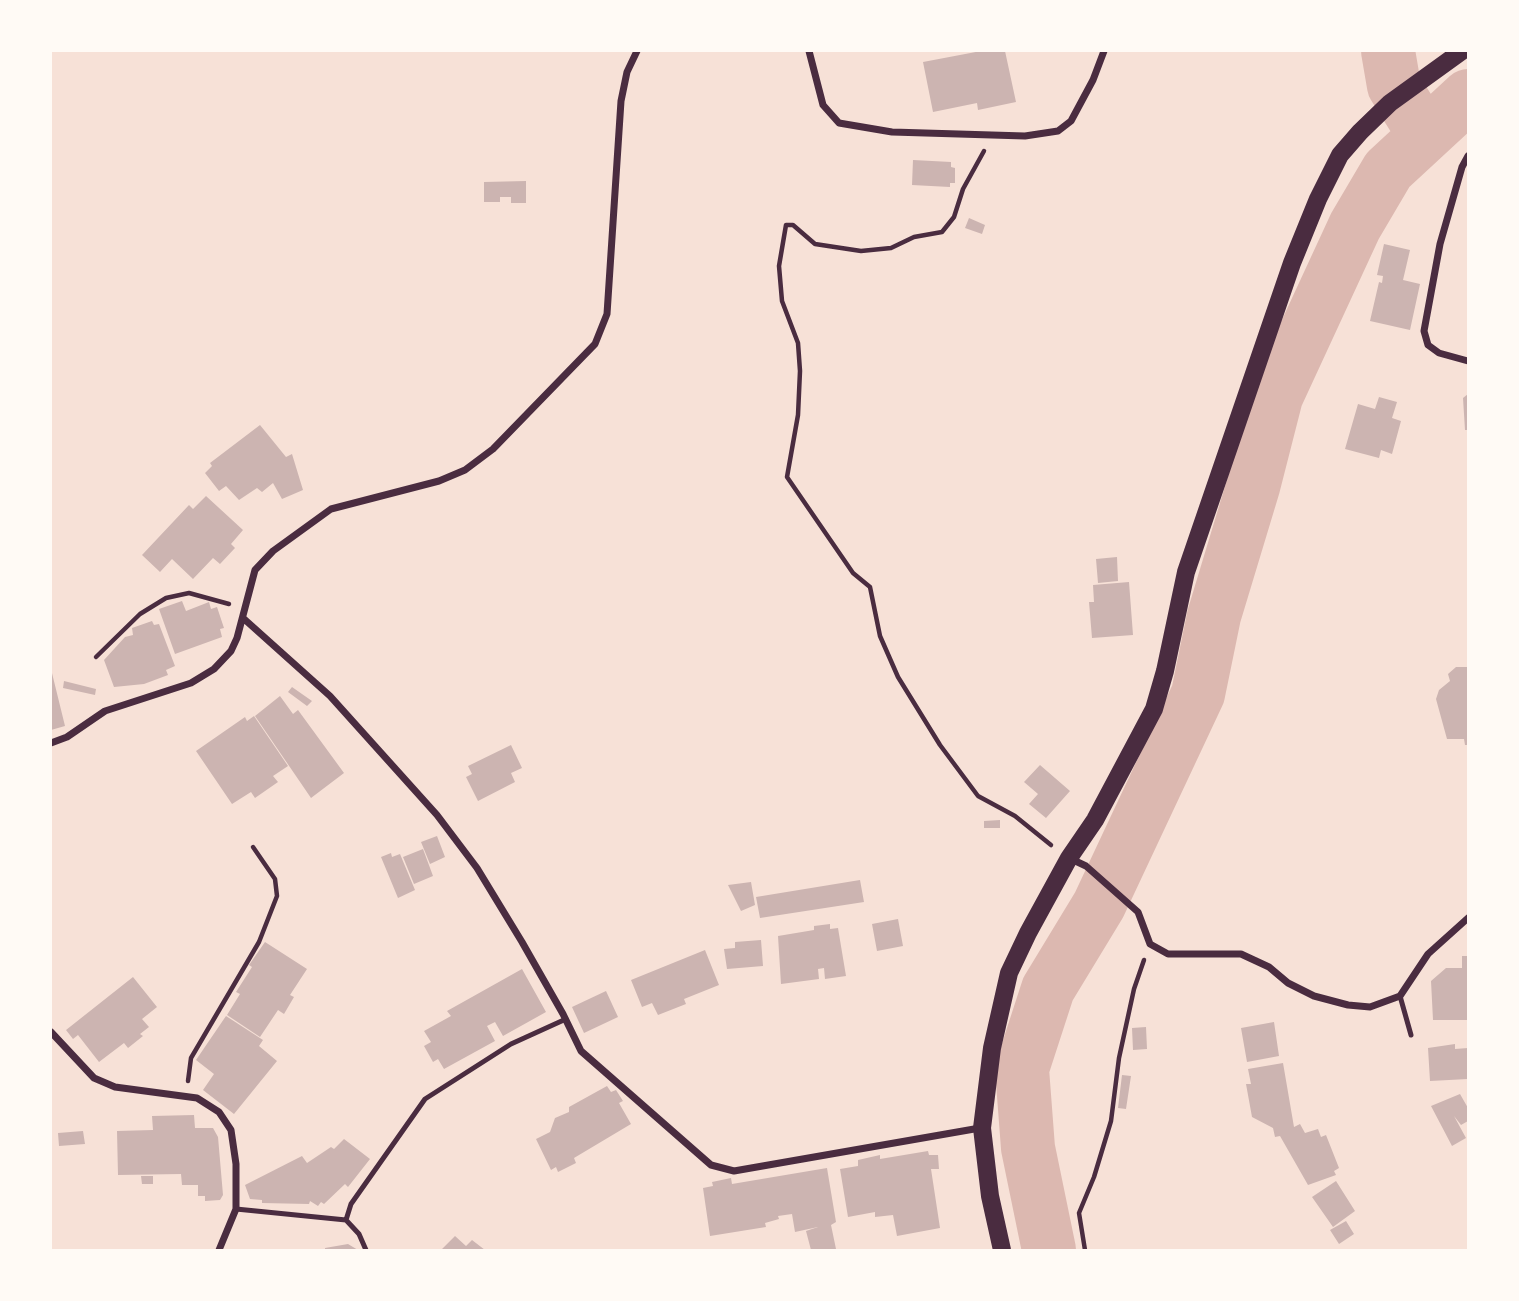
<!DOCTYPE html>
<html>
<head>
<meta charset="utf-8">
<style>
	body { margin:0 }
	#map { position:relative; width:1519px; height:1301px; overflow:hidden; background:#f7e1d7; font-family:Inter,sans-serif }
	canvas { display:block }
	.frame { position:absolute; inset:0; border:52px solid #fffaf5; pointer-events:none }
</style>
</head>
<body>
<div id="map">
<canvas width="1519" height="1301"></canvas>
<div class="frame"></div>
</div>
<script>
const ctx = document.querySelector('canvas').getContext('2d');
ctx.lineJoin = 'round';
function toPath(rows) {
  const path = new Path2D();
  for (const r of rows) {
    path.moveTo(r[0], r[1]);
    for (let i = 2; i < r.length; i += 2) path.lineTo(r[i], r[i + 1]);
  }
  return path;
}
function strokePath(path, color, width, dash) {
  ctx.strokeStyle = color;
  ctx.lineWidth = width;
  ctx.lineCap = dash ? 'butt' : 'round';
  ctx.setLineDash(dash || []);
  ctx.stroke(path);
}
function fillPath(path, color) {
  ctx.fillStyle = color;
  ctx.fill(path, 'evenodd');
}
const river = toPath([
	[1388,51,1394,86,1424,134],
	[1049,1250,1028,1148,1022,1069,1048,989,1099,905,1198,694,1214,616,1253,487,1276,397,1355,226,1388,170,1468,96]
]);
const building = toPath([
	[981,51,1005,51,1016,102,978,110,977,103,933,112,923,62],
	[913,160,951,162,951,167,955,168,955,183,950,183,950,187,912,185],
	[526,181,526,203,511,203,511,197,500,197,500,202,484,202,484,182],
	[969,218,985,225,982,234,965,228],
	[1384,244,1410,250,1403,280,1420,284,1410,330,1370,321,1379,282,1382,283,1383,276,1377,275],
	[1468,394,1468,430,1465,430,1463,398],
	[1379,397,1397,402,1392,418,1401,421,1392,454,1381,450,1379,458,1345,449,1358,404,1375,409],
	[260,425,286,457,292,454,303,490,282,499,273,483,262,492,257,488,239,500,226,486,219,491,205,473,212,466,210,463],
	[206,496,243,530,231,544,235,548,220,564,213,558,193,579,172,559,160,572,142,555,189,505,193,509],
	[1117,557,1118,581,1098,583,1096,559],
	[1129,582,1133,635,1092,638,1089,602,1094,602,1093,585],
	[182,601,186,611,209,602,211,609,217,607,224,628,220,629,222,637,175,654,159,609],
	[152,621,154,625,159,624,175,666,166,670,168,675,144,684,114,687,104,660,125,637,133,635,132,628],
	[1456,667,1468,667,1468,745,1465,745,1464,739,1447,739,1436,699,1439,690,1450,681,1448,674],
	[51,669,65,726,51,730],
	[64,681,96,689,95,695,63,688],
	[292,687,312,701,307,706,288,692],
	[280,696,293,714,298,710,344,773,311,798,255,716],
	[254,716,288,766,273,776,278,782,255,798,251,792,232,804,196,751,245,717,247,721],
	[511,745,522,768,511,773,515,782,478,801,466,777,472,774,468,766],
	[1040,765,1070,791,1046,818,1029,804,1038,794,1024,782],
	[1000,820,1000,828,984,828,984,821],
	[437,836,445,857,430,864,421,842],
	[423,849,433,876,414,884,403,857],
	[391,853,392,857,400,854,415,890,398,898,381,857],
	[860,880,864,902,760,918,756,897],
	[751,882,755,905,741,911,728,885],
	[898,919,903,946,877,951,872,924],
	[830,924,830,929,838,928,846,976,825,979,824,968,818,969,819,979,781,984,778,936,814,930,814,926],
	[761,940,763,966,727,969,724,949,735,948,735,942],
	[265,942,307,969,290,995,294,997,284,1014,278,1010,260,1037,227,1015,240,994,236,992,252,967,249,965],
	[705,950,719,985,684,999,686,1004,658,1015,652,1003,642,1007,631,980],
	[1462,956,1468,956,1468,1020,1433,1020,1431,981,1446,968,1462,968],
	[522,969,546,1012,503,1036,495,1022,487,1026,495,1041,444,1069,438,1059,433,1062,424,1046,431,1042,424,1031,451,1016,447,1011],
	[133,977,157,1007,142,1019,149,1027,140,1034,143,1036,128,1048,124,1043,99,1062,78,1035,73,1039,66,1030],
	[606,991,618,1017,584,1033,572,1007],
	[226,1016,263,1040,259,1046,277,1061,234,1114,203,1090,214,1074,196,1060],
	[1274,1022,1279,1056,1247,1062,1241,1028],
	[1146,1027,1147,1049,1133,1050,1132,1028],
	[1455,1044,1455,1049,1468,1048,1468,1079,1430,1081,1428,1048],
	[1283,1063,1294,1127,1300,1124,1305,1133,1318,1129,1321,1137,1326,1135,1339,1168,1334,1171,1336,1175,1308,1185,1280,1136,1275,1137,1273,1128,1252,1117,1246,1084,1251,1084,1248,1069],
	[1122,1075,1131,1076,1126,1109,1118,1108],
	[607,1086,611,1092,616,1090,623,1101,619,1103,631,1124,574,1158,576,1163,558,1172,556,1167,551,1170,536,1139,550,1132,555,1118,569,1112,569,1107],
	[1460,1094,1468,1108,1468,1121,1461,1125,1454,1116,1466,1138,1452,1146,1431,1106],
	[194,1115,195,1128,213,1128,218,1137,223,1195,220,1200,205,1201,205,1196,198,1196,198,1185,182,1185,181,1174,118,1175,117,1131,153,1130,152,1116],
	[83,1131,85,1144,59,1146,58,1133],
	[344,1139,370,1159,348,1187,345,1184,324,1204,321,1202,318,1206,310,1201,309,1204,262,1203,262,1200,250,1199,245,1185,302,1156,307,1163,331,1147,334,1149],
	[928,1151,929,1155,938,1155,939,1169,931,1169,940,1228,897,1236,893,1215,875,1217,875,1212,848,1217,840,1169,858,1166,858,1160,880,1155,880,1159],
	[827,1168,836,1222,831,1225,836,1249,811,1250,806,1231,818,1227,795,1232,792,1214,778,1216,779,1219,765,1223,766,1227,710,1236,703,1188,713,1186,712,1182,731,1178,732,1184],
	[141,1176,153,1176,153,1184,142,1184],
	[1336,1181,1355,1211,1333,1227,1312,1197],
	[1346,1221,1354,1234,1339,1244,1330,1230],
	[455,1236,466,1246,472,1240,485,1250,441,1250],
	[348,1244,358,1250,325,1250,325,1248]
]);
const path = toPath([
	[984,151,963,189,954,217,942,232,914,237,891,248,861,251,815,244,793,225,786,225,779,266,782,301,798,343,800,371,798,415,787,477,853,573,870,587,880,636,898,677,940,745,978,796,1015,816,1051,845],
	[96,657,140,614,166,598,189,593,229,604],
	[188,1081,191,1058,259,942,277,896,275,879,253,847],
	[1085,1250,1079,1213,1094,1177,1111,1121,1119,1058,1134,989,1144,960]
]);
const service = toPath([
	[1400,996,1411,1035],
	[236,1209,346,1220,359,1234,366,1250],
	[346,1220,351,1204,425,1099,511,1044,566,1019]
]);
const minor = toPath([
	[809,51,823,105,839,123,892,132,1025,136,1058,131,1071,121,1093,80,1104,51],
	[1468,156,1462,167,1440,244,1424,331,1428,345,1439,353,1468,361],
	[243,618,330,696,437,815,477,868,522,942,563,1014,581,1051,711,1165,734,1171,980,1128],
	[51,743,67,737,105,711,191,683,214,669,231,651,237,638,255,570,273,551,331,509,439,481,465,470,493,449,595,344,607,314,621,101,627,72,637,51],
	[1069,858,1086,866,1138,912,1150,944,1168,954,1241,954,1269,967,1288,983,1314,996,1348,1005,1370,1007,1400,996,1428,954,1468,918],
	[51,1032,94,1078,115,1087,197,1098,219,1112,231,1130,236,1164,236,1209,219,1250]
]);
const primary = toPath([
	[1002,1250,990,1196,982,1128,992,1048,1009,973,1028,933,1069,858,1095,820,1154,709,1165,671,1186,572,1292,263,1318,199,1340,155,1360,132,1390,103,1462,51]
]);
strokePath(river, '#dcb8b0', 54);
fillPath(building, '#ccb4b1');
strokePath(path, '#4a2c40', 4.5);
strokePath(service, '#4a2c40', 5);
strokePath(minor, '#4a2c40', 7);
strokePath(primary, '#4a2c40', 18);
</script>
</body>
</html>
